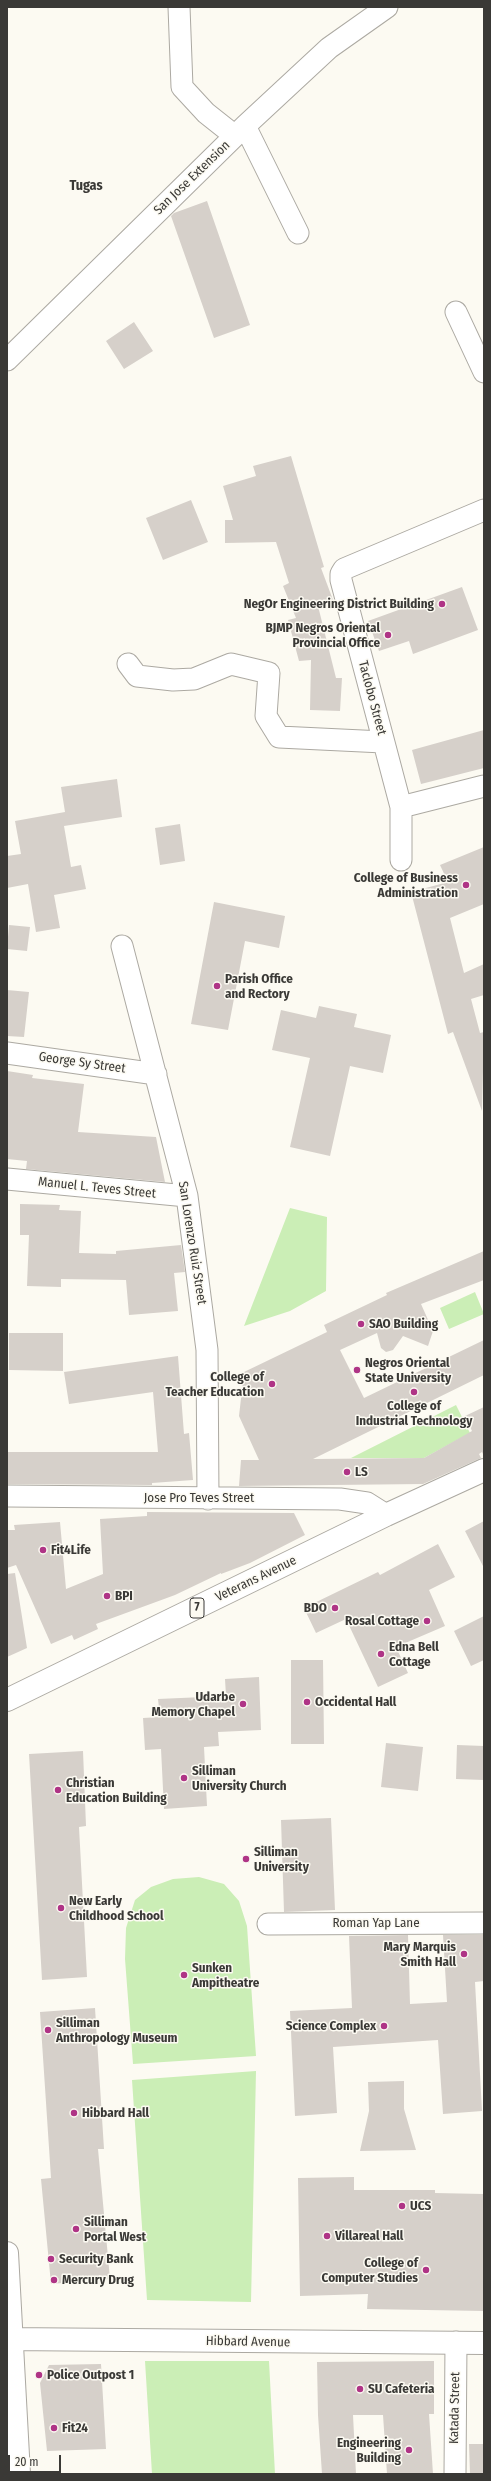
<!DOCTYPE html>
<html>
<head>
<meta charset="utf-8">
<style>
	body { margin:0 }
	#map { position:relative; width:491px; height:2481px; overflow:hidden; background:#fcfaf2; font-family:"Fira Sans Condensed",sans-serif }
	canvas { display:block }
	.frame { position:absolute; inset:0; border:8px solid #3a3936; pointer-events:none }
	.scale { position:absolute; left:8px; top:2455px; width:53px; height:18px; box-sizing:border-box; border:2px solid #3a3936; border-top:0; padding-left:5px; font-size:12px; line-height:14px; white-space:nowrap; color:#3a3936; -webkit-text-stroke:3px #fcfaf2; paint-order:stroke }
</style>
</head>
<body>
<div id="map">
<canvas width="491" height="2481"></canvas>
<div class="frame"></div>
<div class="scale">20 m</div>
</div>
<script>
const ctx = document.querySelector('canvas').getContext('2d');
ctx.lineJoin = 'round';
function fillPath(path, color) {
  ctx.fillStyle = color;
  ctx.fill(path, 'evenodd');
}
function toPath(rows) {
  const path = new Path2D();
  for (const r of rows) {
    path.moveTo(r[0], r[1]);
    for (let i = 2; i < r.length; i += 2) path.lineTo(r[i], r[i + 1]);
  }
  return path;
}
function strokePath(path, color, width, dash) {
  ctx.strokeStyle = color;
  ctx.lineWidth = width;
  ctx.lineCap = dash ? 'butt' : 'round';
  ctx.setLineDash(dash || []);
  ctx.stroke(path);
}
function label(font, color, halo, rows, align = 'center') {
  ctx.font = font + ' "Fira Sans Condensed",sans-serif';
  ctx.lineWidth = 3;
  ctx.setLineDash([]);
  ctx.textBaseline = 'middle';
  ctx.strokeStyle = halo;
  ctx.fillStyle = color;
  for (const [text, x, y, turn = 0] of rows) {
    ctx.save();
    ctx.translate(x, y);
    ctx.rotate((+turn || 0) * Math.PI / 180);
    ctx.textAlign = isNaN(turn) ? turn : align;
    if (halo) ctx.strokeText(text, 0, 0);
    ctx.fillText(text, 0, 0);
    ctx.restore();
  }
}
const green = toPath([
	[290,1208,327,1217,326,1291,290,1311,244,1326],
	[475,1292,484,1314,449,1329,440,1308],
	[456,1405,470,1433,424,1458,351,1458],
	[199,1877,224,1884,239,1901,247,1926,256,2056,133,2064,125,1959,126,1928,135,1900,151,1887,173,1879],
	[256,2071,251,2302,147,2300,132,2080],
	[145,2361,269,2361,275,2474,152,2474]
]);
const building = toPath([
	[207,201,250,325,214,338,171,216,174,213],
	[134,322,153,351,124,369,106,341],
	[291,456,324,567,321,568,333,600,318,606,336,678,342,678,340,711,310,710,311,660,299,661,288,620,296,618,283,586,289,583,276,542,225,543,225,520,233,520,223,486,256,476,253,466],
	[191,500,208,542,163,560,146,518],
	[462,587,478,630,413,654,409,641,379,651,368,621],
	[484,730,484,768,421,784,412,750],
	[117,779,122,817,64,826,71,867,81,865,86,889,54,895,60,928,36,932,28,884,7,888,7,856,21,854,15,821,65,812,61,787],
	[180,824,185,861,160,865,155,828],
	[484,847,484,904,450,918,464,973,484,964,484,995,471,999,480,1033,484,1032,482,1111,453,1032,448,1034,411,892,448,882,440,865],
	[214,902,285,916,279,948,245,941,228,1030,191,1024],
	[9,925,30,927,27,951,7,949],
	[7,990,29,992,24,1037,7,1036],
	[319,1006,357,1014,354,1027,391,1035,383,1073,350,1066,330,1156,290,1147,310,1058,272,1050,281,1010,316,1018],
	[7,1071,33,1075,32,1078,84,1084,78,1132,156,1137,165,1182,26,1169,27,1161,7,1159],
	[20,1204,60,1205,59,1210,81,1211,79,1253,116,1254,116,1251,181,1245,185,1272,174,1273,178,1311,129,1315,126,1280,61,1279,61,1287,27,1286,29,1235,20,1235],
	[484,1251,484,1280,421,1304,433,1331,428,1346,403,1336,393,1350,386,1352,381,1348,377,1333,340,1350,364,1398,484,1340,484,1375,313,1459,424,1458,472,1431,465,1416,484,1407,484,1456,482,1452,479,1454,481,1458,423,1484,239,1486,241,1460,259,1460,239,1416,244,1372,327,1332,324,1325,387,1295,386,1293],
	[9,1333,63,1333,63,1371,9,1370],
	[178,1356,184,1434,189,1433,193,1480,152,1483,152,1485,7,1484,7,1452,158,1452,153,1392,69,1404,64,1372],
	[147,1512,294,1513,305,1535,250,1563,221,1574,221,1573,175,1595,96,1624,98,1629,74,1640,72,1635,51,1644,16,1565,7,1568,7,1530,15,1530,14,1525,60,1522,66,1589,103,1574,100,1519,147,1516],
	[484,1521,484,1568,465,1531],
	[438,1544,455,1577,429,1590,445,1626,396,1647,408,1673,378,1687,346,1619,316,1633,304,1608,378,1572,380,1575],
	[15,1573,27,1648,7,1657,7,1574],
	[484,1616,484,1660,471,1666,454,1631],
	[291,1660,323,1660,324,1744,291,1744],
	[259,1677,261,1730,218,1732,219,1746,204,1747,207,1806,164,1809,161,1749,145,1750,143,1718,160,1717,158,1699,226,1696,225,1679],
	[386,1743,423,1747,418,1791,381,1787],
	[457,1745,484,1746,484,1780,456,1779],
	[83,1751,86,1826,79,1827,87,1977,42,1980,29,1754],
	[331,1818,335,1910,284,1912,281,1820],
	[408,1935,410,2004,447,2002,443,1935,484,1935,484,1981,475,1982,482,2111,443,2114,438,2040,333,2047,337,2113,295,2116,290,2011,352,2008,349,1936],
	[95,2008,104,2149,98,2149,110,2279,51,2284,41,2179,51,2178,40,2012],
	[404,2081,404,2109,416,2150,360,2151,369,2111,368,2082],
	[354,2177,354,2190,435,2190,435,2193,484,2194,484,2311,367,2309,368,2294,300,2296,298,2178],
	[434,2361,434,2414,429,2414,433,2474,387,2474,383,2415,353,2415,356,2474,322,2474,318,2415,317,2362],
	[101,2364,106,2449,47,2451,40,2383,49,2365],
	[469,2444,484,2444,484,2474,470,2474]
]);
const minor = toPath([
	[179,7,182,87,206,113,235,136],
	[245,126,298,233],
	[456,312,484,372],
	[7,360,245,126,329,48,387,7],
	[128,664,137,676,173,680,194,679,231,664,269,673,266,716,279,737,383,742],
	[401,807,484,786],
	[401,860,401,807,341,580,341,574,344,569,484,510],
	[122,946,187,1196,207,1350,208,1499],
	[7,1053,156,1074],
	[7,1179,187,1196],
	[7,1496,340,1499,367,1503,386,1515],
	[268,1924,484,1923],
	[455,2474,456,2342]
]);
const major = toPath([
	[7,1700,386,1515,484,1470],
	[7,2253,19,2474],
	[7,2339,484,2343]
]);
const markers = [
	[442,604,4,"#af3486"],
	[388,635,4,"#af3486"],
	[466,885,4,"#af3486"],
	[217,986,4,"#af3486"],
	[361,1324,4,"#af3486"],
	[357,1370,4,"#af3486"],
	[272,1384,4,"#af3486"],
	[414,1392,4,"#af3486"],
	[347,1472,4,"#af3486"],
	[43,1550,4,"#af3486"],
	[107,1596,4,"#af3486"],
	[335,1608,4,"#af3486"],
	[427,1621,4,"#af3486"],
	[381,1654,4,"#af3486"],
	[307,1702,4,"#af3486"],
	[243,1704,4,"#af3486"],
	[184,1778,4,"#af3486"],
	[58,1790,4,"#af3486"],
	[246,1859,4,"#af3486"],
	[61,1908,4,"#af3486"],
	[464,1954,4,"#af3486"],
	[184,1975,4,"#af3486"],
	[384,2026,4,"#af3486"],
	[48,2030,4,"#af3486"],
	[74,2113,4,"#af3486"],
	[402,2206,4,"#af3486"],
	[76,2229,4,"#af3486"],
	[327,2236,4,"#af3486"],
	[51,2259,4,"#af3486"],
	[426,2270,4,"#af3486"],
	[54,2280,4,"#af3486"],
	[39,2375,4,"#af3486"],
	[360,2389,4,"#af3486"],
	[54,2428,4,"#af3486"],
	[409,2450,4,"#af3486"]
];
const shields = [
	[197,1608,14]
];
const shieldNames = [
	["7",197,1608]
];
const streetNames = [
	["San Jose Extension",192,178,-44],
	["Taclobo Street",372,698,75],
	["George Sy Street",82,1063,8],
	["Manuel L. Teves Street",97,1188,6],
	["San Lorenzo Ruiz Street",192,1243,81],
	["Jose Pro Teves Street",199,1498],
	["Veterans Avenue",256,1579,-26],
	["Roman Yap Lane",376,1923],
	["Hibbard Avenue",248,2342,1],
	["Katada Street",455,2408,-89]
];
const poiNames = [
	["NegOr Engineering District Building",434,604,"right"],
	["BJMP Negros Oriental",380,628,"right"],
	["Provincial Office",380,643,"right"],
	["College of Business",458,878,"right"],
	["Administration",458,893,"right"],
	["Parish Office",225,979],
	["and Rectory",225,994],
	["SAO Building",369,1324],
	["Negros Oriental",365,1363],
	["State University",365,1378],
	["College of",264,1377,"right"],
	["Teacher Education",264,1392,"right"],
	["College of",414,1406,"center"],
	["Industrial Technology",414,1421,"center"],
	["LS",355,1472],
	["Fit4Life",51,1550],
	["BPI",115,1596],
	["BDO",327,1608,"right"],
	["Rosal Cottage",419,1621,"right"],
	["Edna Bell",389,1647],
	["Cottage",389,1662],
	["Udarbe",235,1697,"right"],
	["Memory Chapel",235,1712,"right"],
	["Occidental Hall",315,1702],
	["Silliman",192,1771],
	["University Church",192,1786],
	["Christian",66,1783],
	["Education Building",66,1798],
	["Silliman",254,1852],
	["University",254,1867],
	["New Early",69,1901],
	["Childhood School",69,1916],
	["Mary Marquis",456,1947,"right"],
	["Smith Hall",456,1962,"right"],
	["Sunken",192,1968],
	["Ampitheatre",192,1983],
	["Silliman",56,2023],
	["Anthropology Museum",56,2038],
	["Science Complex",376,2026,"right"],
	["Hibbard Hall",82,2113],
	["UCS",410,2206],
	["Silliman",84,2222],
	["Portal West",84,2237],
	["Villareal Hall",335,2236],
	["Security Bank",59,2259],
	["College of",418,2263,"right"],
	["Computer Studies",418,2278,"right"],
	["Mercury Drug",62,2280],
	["Police Outpost 1",47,2375],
	["SU Cafeteria",368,2389],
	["Fit24",62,2428],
	["Engineering",401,2443,"right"],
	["Building",401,2458,"right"]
];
const neighbourhoodNames = [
	["Tugas",86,186]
];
fillPath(green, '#cbeeb6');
fillPath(building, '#d6d0ca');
strokePath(minor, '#aca9a2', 23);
strokePath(major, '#aca9a2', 24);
strokePath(minor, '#fff', 21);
strokePath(major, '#fff', 22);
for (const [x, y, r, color] of markers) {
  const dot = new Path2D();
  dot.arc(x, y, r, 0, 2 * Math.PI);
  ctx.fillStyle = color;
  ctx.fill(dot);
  strokePath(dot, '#fcfaf2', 1.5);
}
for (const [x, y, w] of shields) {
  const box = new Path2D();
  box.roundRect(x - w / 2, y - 10, w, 20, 3);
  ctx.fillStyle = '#fcfaf2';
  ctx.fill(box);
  strokePath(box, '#3a3936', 1);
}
label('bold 12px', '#3a3936', null, shieldNames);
label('13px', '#3a3936', '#fcfaf2', streetNames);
label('bold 13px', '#3a3936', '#fcfaf2', poiNames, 'left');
label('bold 14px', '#3a3936', '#fcfaf2', neighbourhoodNames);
</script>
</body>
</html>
